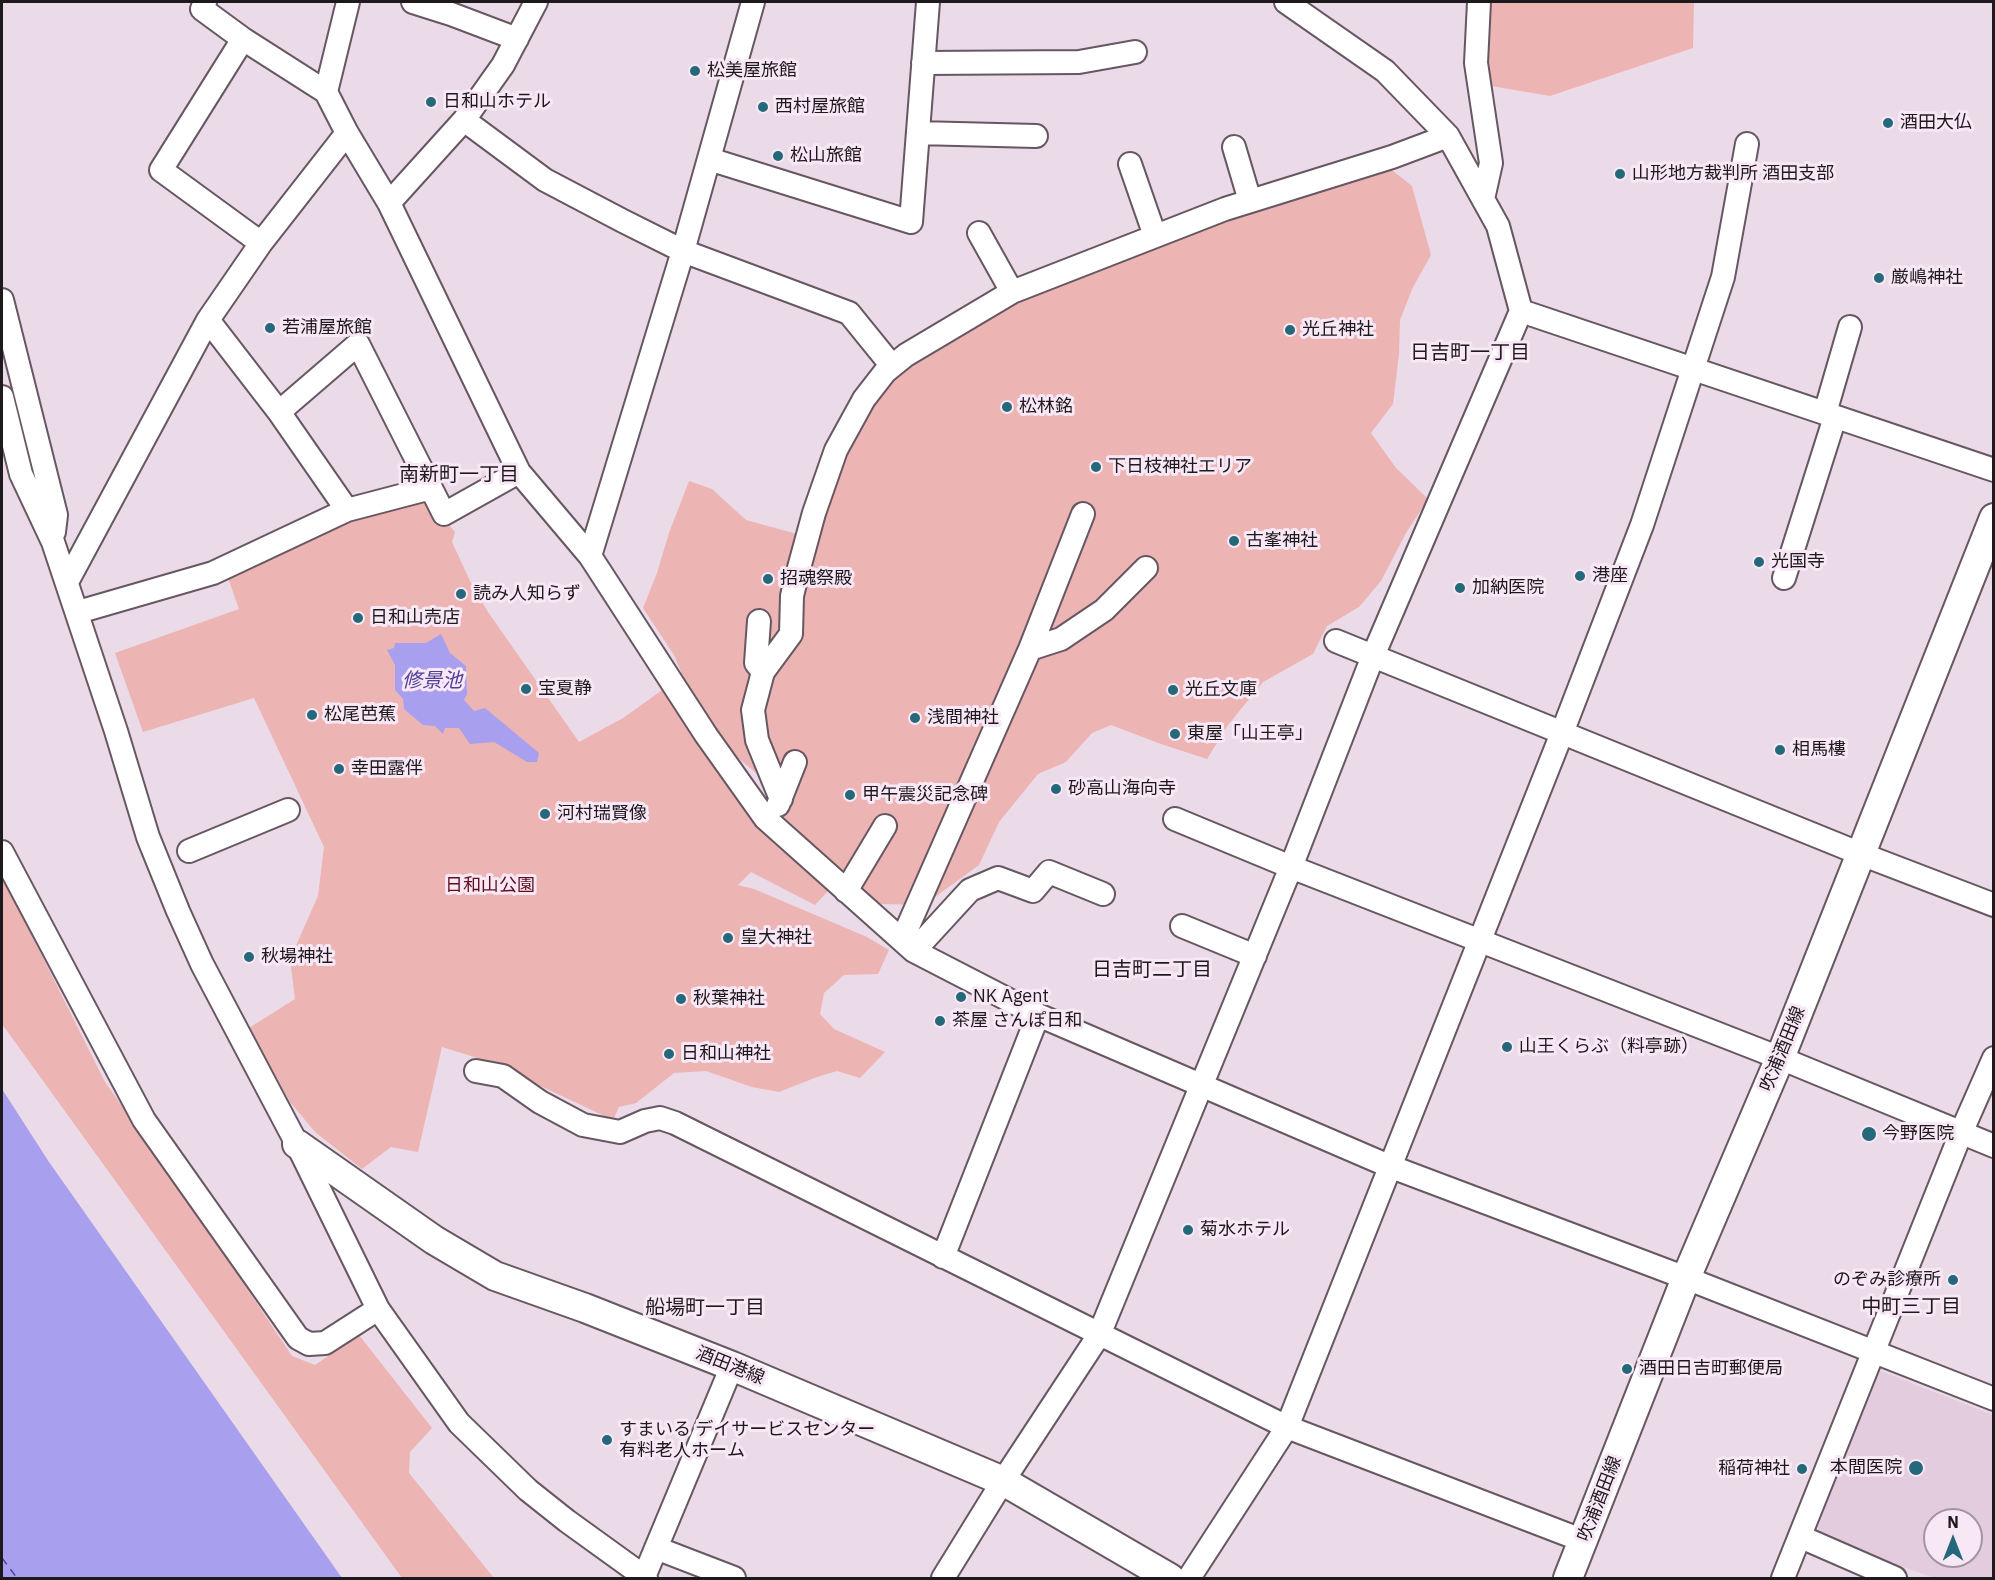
<!DOCTYPE html>
<html>
<head>
<meta charset="utf-8">
<style>
	body { margin:0 }
	#map { position:relative; width:1995px; height:1580px; overflow:hidden; background:#ebdae7; font-family:"IBM Plex Sans",sans-serif }
	canvas { display:block }
	.frame { position:absolute; inset:0; border:3px solid #1e191d; pointer-events:none }
	.north { position:absolute; left:1923px; top:1508px; width:60px; height:60px; box-sizing:border-box; background:#f8e7f5; border:2px solid #a1959f; border-radius:50%; rotate:0deg; font-size:16px; font-weight:700; line-height:24px; text-align:center; color:#1e191d }
	.north::after { content:''; display:block; margin:auto; width:21px; height:27px; background:#25687a; clip-path:polygon(50% 0,100% 100%,50% 72%,0 100%) }
</style>
</head>
<body>
<div id="map">
<canvas width="1995" height="1580"></canvas>
<div class="frame"></div>
<div class="north">N</div>
</div>
<script>
const ctx = document.querySelector('canvas').getContext('2d');
ctx.lineJoin = 'round';
function fillPath(path, color) {
  ctx.fillStyle = color;
  ctx.fill(path, 'evenodd');
}
function toPath(rows) {
  const path = new Path2D();
  for (const r of rows) {
    path.moveTo(r[0], r[1]);
    for (let i = 2; i < r.length; i += 2) path.lineTo(r[i], r[i + 1]);
  }
  return path;
}
function strokePath(path, color, width, dash) {
  ctx.strokeStyle = color;
  ctx.lineWidth = width;
  ctx.lineCap = dash ? 'butt' : 'round';
  ctx.setLineDash(dash || []);
  ctx.stroke(path);
}
function label(font, color, halo, rows, align = 'center') {
  ctx.font = font + ' "IBM Plex Sans","Noto Sans JP",sans-serif';
  ctx.lineWidth = 6;
  ctx.setLineDash([]);
  ctx.textBaseline = 'middle';
  ctx.strokeStyle = halo;
  ctx.fillStyle = color;
  for (const [text, x, y, turn = 0] of rows) {
    ctx.save();
    ctx.translate(x, y);
    ctx.rotate((+turn || 0) * Math.PI / 180);
    ctx.textAlign = isNaN(turn) ? turn : align;
    if (halo) ctx.strokeText(text, 0, 0);
    ctx.fillText(text, 0, 0);
    ctx.restore();
  }
}
const built = toPath([
	[1871,1367,1993,1415,1993,1578,1934,1578,1816,1535],
	[1935,1520,1971,1520,1971,1556,1935,1556]
]);
const green = toPath([
	[1486,2,1694,2,1693,48,1550,96,1485,85],
	[1383,163,1412,186,1431,255,1413,287,1400,320,1399,354,1393,404,1371,433,1396,468,1428,499,1406,533,1381,581,1359,607,1327,626,1313,654,1263,682,1228,725,1207,759,1161,744,1111,725,1092,733,1066,762,1038,774,999,822,979,865,924,905,882,904,854,889,782,822,766,781,727,749,697,710,674,655,643,608,657,573,669,533,689,481,712,489,746,520,797,534,852,398,966,308],
	[422,499,429,502,455,532,452,542,470,581,488,612,579,742,623,718,672,683,829,890,815,905,751,872,738,885,754,889,867,937,889,950,878,974,844,975,824,993,820,1014,834,1029,885,1052,860,1078,837,1071,817,1077,779,1092,752,1087,706,1071,674,1073,636,1103,619,1107,613,1120,487,1061,442,1047,418,1152,391,1147,362,1169,315,1132,290,1102,249,1028,295,999,290,959,318,896,324,847,254,698,143,732,115,653,239,609,227,575,343,518],
	[2,876,105,1082,176,1182,292,1356,315,1365,359,1335,432,1428,410,1452,409,1473,494,1578,402,1578,2,1024]
]);
const water = toPath([
	[441,634,450,653,466,666,467,694,464,700,474,711,485,708,539,753,537,762,527,762,494,742,470,744,459,728,445,728,443,734,435,726,423,725,404,709,403,699,395,690,395,665,387,650,394,648,395,643,426,643],
	[2,1089,49,1162,342,1578,2,1578]
]);
const ferry = toPath([
	[2,1558,17,1578]
]);
const minor = toPath([
	[205,2,202,9,243,39,326,92,347,133,389,203,519,472,590,556,706,735,765,818,914,951,1038,1015,1389,1166,1686,1278,1994,1399],
	[413,2,451,14,517,39],
	[1479,2,1476,63,1491,163,1483,199],
	[243,39,161,170,261,243],
	[923,63,1079,62,1135,52],
	[326,92,348,2],
	[464,120,545,180,623,221,683,251,849,313,892,366],
	[918,133,1036,136],
	[1234,147,1250,201],
	[709,159,911,222,928,2],
	[1130,164,1155,236],
	[389,203,464,120,503,65,536,2],
	[979,233,1012,292],
	[2,300,56,515,54,532],
	[1521,311,1994,470],
	[208,320,279,412,358,344,444,514,519,472],
	[2,397,21,474,53,542,116,731,148,837,178,911,202,964,297,1144,378,1309,459,1423,528,1490,567,1521,646,1578],
	[279,412,347,510],
	[1825,413,1850,327],
	[590,556,683,251,753,2],
	[1784,578,1835,417],
	[67,582,208,320,261,243,347,133],
	[78,612,213,573,347,510,431,488],
	[759,621,756,663,763,672],
	[1336,641,1861,854,1994,905],
	[1030,649,1061,639,1104,610,1146,568],
	[781,799,757,740,753,710,763,672,791,634,792,596,796,579,814,513,836,450,864,399,885,372,906,355,1012,292,1225,209,1392,157,1448,136],
	[778,805,795,762],
	[1175,819,1291,867,1780,1058,1994,1146],
	[189,851,288,810],
	[2,852,144,1120,298,1338,309,1344,325,1343,378,1309],
	[846,891,885,826],
	[1182,926,1255,956],
	[902,940,1030,649,1083,514],
	[914,951,970,890,998,878,1033,891,1049,872,1103,894],
	[476,1071,503,1076,540,1102,583,1125,620,1132,645,1121,660,1118,675,1123,1287,1427,1584,1541],
	[943,1257,1038,1015],
	[1801,1537,1895,1578],
	[656,1548,734,1578],
	[644,1577,732,1366],
	[943,1578,1003,1481,1099,1335,1291,867,1373,656,1521,311,1498,226,1448,136,1385,71,1286,2],
	[1189,1578,1287,1427,1562,733,1642,525,1723,277,1747,144],
	[1783,1578,1961,1133,1994,1058]
]);
const major = toPath([
	[297,1144,434,1240,495,1276,585,1308,732,1366,1003,1481,1170,1578],
	[1568,1578,1686,1278,1780,1058,1994,518]
]);
const markers = [
	[695,71,6,"#25687a"],
	[431,102,6,"#25687a"],
	[763,107,6,"#25687a"],
	[1888,123,6,"#25687a"],
	[778,156,6,"#25687a"],
	[1620,174,6,"#25687a"],
	[1879,278,6,"#25687a"],
	[270,328,6,"#25687a"],
	[1290,330,6,"#25687a"],
	[1007,407,6,"#25687a"],
	[1096,467,6,"#25687a"],
	[1234,541,6,"#25687a"],
	[1759,562,6,"#25687a"],
	[1580,576,6,"#25687a"],
	[768,579,6,"#25687a"],
	[1460,588,6,"#25687a"],
	[461,594,6,"#25687a"],
	[358,618,6,"#25687a"],
	[526,689,6,"#25687a"],
	[1173,690,6,"#25687a"],
	[312,715,6,"#25687a"],
	[915,718,6,"#25687a"],
	[1175,734,6,"#25687a"],
	[1780,750,6,"#25687a"],
	[339,769,6,"#25687a"],
	[1056,789,6,"#25687a"],
	[850,795,6,"#25687a"],
	[545,814,6,"#25687a"],
	[728,938,6,"#25687a"],
	[249,957,6,"#25687a"],
	[961,997,6,"#25687a"],
	[681,999,6,"#25687a"],
	[940,1021,6,"#25687a"],
	[1507,1047,6,"#25687a"],
	[669,1054,6,"#25687a"],
	[1869,1134,8,"#25687a"],
	[1188,1230,6,"#25687a"],
	[1953,1280,6,"#25687a"],
	[1627,1369,6,"#25687a"],
	[607,1440,6,"#25687a"],
	[1916,1468,8,"#25687a"],
	[1802,1469,6,"#25687a"]
];
const poiNames = [
	["松美屋旅館",707,71],
	["日和山ホテル",443,102],
	["西村屋旅館",775,107],
	["酒田大仏",1900,123],
	["松山旅館",790,156],
	["山形地方裁判所 酒田支部",1632,174],
	["厳嶋神社",1891,278],
	["若浦屋旅館",282,328],
	["光丘神社",1302,330],
	["松林銘",1019,407],
	["下日枝神社エリア",1108,467],
	["古峯神社",1246,541],
	["光国寺",1771,562],
	["港座",1592,576],
	["招魂祭殿",780,579],
	["加納医院",1472,588],
	["読み人知らず",473,594],
	["日和山売店",370,618],
	["宝夏静",538,689],
	["光丘文庫",1185,690],
	["松尾芭蕉",324,715],
	["浅間神社",927,718],
	["東屋「山王亭」",1187,734],
	["相馬樓",1792,750],
	["幸田露伴",351,769],
	["砂高山海向寺",1068,789],
	["甲午震災記念碑",862,795],
	["河村瑞賢像",557,814],
	["皇大神社",740,938],
	["秋場神社",261,957],
	["NK Agent",973,997],
	["秋葉神社",693,999],
	["茶屋 さんぽ日和",952,1021],
	["山王くらぶ（料亭跡）",1519,1047],
	["日和山神社",681,1054],
	["今野医院",1882,1134],
	["菊水ホテル",1200,1230],
	["のぞみ診療所",1941,1280,"right"],
	["酒田日吉町郵便局",1639,1369],
	["すまいる デイサービスセンター",619,1430],
	["有料老人ホーム",619,1451],
	["本間医院",1902,1468,"right"],
	["稲荷神社",1790,1469,"right"]
];
const parkNames = [
	["日和山公園",490,886]
];
const streetNames = [
	["吹浦酒田線",1783,1049,-68],
	["酒田港線",730,1366,22],
	["吹浦酒田線",1600,1499,-69]
];
const neighbourhoodNames = [
	["日吉町一丁目",1470,353],
	["南新町一丁目",459,475],
	["日吉町二丁目",1152,970],
	["中町三丁目",1911,1307],
	["船場町一丁目",705,1308]
];
const waterNames = [
	["修景池",432,681]
];
fillPath(built, '#e4ccdf');
fillPath(green, '#edb4b4');
fillPath(water, '#a8a0ee');
strokePath(ferry, '#504099', 1.5, [8, 6]);
strokePath(minor, '#665762', 26);
strokePath(major, '#665762', 32);
strokePath(minor, '#fff', 22);
strokePath(major, '#fff', 28);
for (const [x, y, r, color] of markers) {
  const dot = new Path2D();
  dot.arc(x, y, r, 0, 2 * Math.PI);
  ctx.fillStyle = color;
  ctx.fill(dot);
  strokePath(dot, '#f8e7f5', 2);
}
label('18px', '#1e191d', '#f8e7f5', poiNames, 'left');
label('18px', '#5f0f1b', '#f8e7f5', parkNames);
label('18px', '#1e191d', '#f8e7f5', streetNames);
label('20px', '#1e191d', '#f8e7f5', neighbourhoodNames);
label('italic 20px', '#504099', '#f8e7f5', waterNames);
</script>
</body>
</html>
